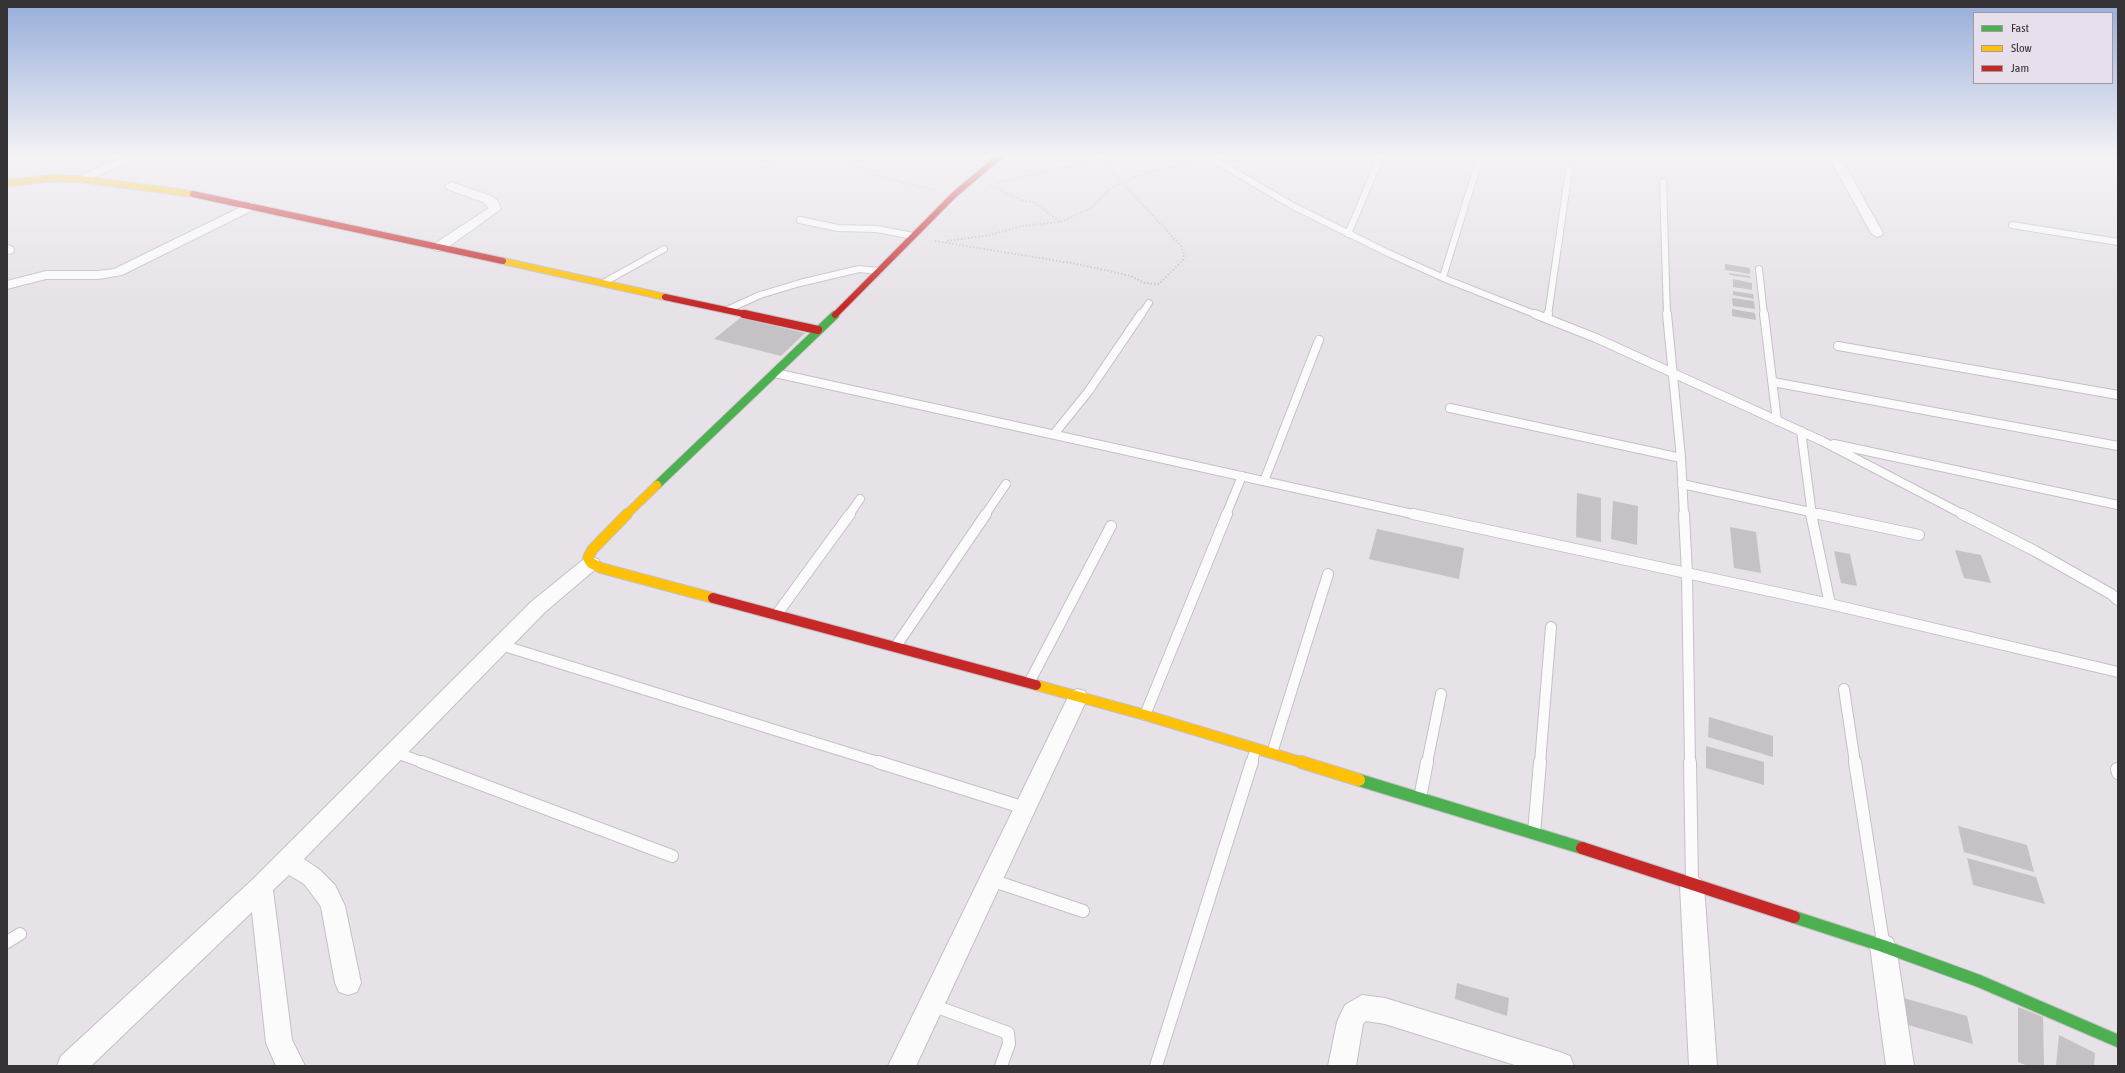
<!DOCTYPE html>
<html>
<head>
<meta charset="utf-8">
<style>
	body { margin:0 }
	#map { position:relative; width:2125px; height:1073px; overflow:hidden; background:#e6e2e8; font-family:"Asap Condensed",sans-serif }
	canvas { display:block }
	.frame { position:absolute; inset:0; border:8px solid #363337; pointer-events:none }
	.legend { position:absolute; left:1973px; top:12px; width:140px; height:72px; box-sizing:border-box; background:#e7dfeb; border:1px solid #a09aa3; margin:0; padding:5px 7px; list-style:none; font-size:12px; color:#363337 }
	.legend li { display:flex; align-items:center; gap:8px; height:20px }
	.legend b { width:20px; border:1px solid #a09aa3 }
</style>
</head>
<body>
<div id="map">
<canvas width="2125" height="1073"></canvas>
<div class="frame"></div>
<ul class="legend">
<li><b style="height:5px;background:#4caf50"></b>Fast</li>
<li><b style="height:5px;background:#ffc107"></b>Slow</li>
<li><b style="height:5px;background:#c62828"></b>Jam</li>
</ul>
</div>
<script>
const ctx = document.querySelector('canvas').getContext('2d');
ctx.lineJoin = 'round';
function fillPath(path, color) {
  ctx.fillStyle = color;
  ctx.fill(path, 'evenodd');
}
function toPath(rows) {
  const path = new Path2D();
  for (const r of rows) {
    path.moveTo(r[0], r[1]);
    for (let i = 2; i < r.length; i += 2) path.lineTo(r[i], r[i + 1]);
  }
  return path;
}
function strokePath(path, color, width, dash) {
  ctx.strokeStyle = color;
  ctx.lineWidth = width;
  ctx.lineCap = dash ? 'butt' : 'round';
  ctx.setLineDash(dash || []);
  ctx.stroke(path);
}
const building = toPath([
	[1725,264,1750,268,1750,274,1725,270],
	[1729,273,1750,276,1751,278,1730,275],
	[1733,279,1752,283,1752,290,1733,287],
	[1733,291,1753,294,1754,299,1733,295],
	[1732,298,1754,301,1755,309,1733,306],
	[1732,309,1755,313,1756,320,1732,316],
	[740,318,805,333,781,356,714,339],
	[1577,493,1601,498,1601,542,1576,537],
	[1613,501,1638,506,1637,545,1611,539],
	[1730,527,1756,532,1761,573,1734,568],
	[1377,529,1464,548,1459,579,1369,559],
	[1955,550,1981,555,1991,583,1964,578],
	[1834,551,1850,554,1857,586,1841,583],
	[1709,717,1773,736,1773,757,1708,737],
	[1706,746,1764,762,1764,785,1706,768],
	[1958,826,2027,845,2034,872,1964,852],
	[1967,858,2036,877,2045,904,1973,885],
	[1457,983,1509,998,1507,1016,1455,999],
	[1900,997,1967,1016,1973,1044,1905,1024],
	[2018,1007,2043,1017,2044,1066,2028,1066,2018,1062],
	[2059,1035,2095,1053,2094,1066,2056,1066]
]);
const path = toPath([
	[852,155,851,162,873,175,934,190],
	[761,169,797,155],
	[995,183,1108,157],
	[991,185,1021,200,1036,203,1060,222],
	[935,241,1077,264,1131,276,1144,283,1159,284,1183,260,1184,254,1181,246,1115,175,1108,165,1108,155],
	[947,241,990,235,1022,226,1060,222,1091,208,1111,188,1130,179,1159,169,1194,164]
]);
const laneFar3 = toPath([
	[1206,155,1293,206,1388,253,1448,280,1537,315],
	[1663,182,1667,315],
	[800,220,838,228,877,229,913,236],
	[2012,225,2118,242],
	[1348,234,1378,163],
	[1759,269,1764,315],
	[1443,277,1480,157],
	[603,283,664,249],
	[727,310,760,295,800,283,859,269,879,271],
	[1141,315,1149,303],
	[1548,315,1569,170]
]);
const laneFar2 = toPath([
	[1535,314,1596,338,1822,441,1964,515],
	[1667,314,1681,458,1684,515],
	[1764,314,1777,421],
	[1547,319,1548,314],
	[1838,346,2118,395],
	[775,373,1417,515],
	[1773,382,2118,446],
	[1450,408,1681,458],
	[1801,431,1812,515],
	[1054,434,1088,392,1141,314],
	[1834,444,2118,505],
	[1264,481,1319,340],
	[1682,484,1824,515],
	[849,515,860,499],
	[985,515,1006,484],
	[1226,515,1242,476]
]);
const laneFar1 = toPath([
	[1413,514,1830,604,2118,672],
	[1684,514,1687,574,1690,763],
	[1811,514,1830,604],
	[1819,514,1919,535],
	[1962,514,2035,551,2111,594,2118,600],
	[777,614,850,514],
	[501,645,881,763],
	[896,646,986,514],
	[1029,683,1111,526],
	[1844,689,1855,763],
	[1145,715,1227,514],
	[394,752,424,763],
	[1272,753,1328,574],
	[1251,763,1256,749],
	[1427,763,1441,694],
	[1540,763,1551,627]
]);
const lane = toPath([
	[422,762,672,856],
	[878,762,1025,808],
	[1690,762,1692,883],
	[1855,762,1883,942],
	[2117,769,2118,773],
	[1420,798,1427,762],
	[1534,833,1540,762],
	[991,880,1083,911],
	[7,942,20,934],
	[932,1005,1008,1033,1009,1044,1001,1066],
	[1156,1066,1252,762]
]);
const street = toPath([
	[128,155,143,155,141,157,85,181,81,183,75,179,77,177,128,155],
	[1828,155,1839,155,1883,233,1881,236,1877,237,1871,233,1828,155],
	[451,182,491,196,498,201,501,209,444,250,439,251,434,250,433,247,434,244,489,208,483,202,447,189,445,186,451,182],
	[251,202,257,206,255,209,122,275,98,279,46,279,7,289,7,281,46,271,98,271,114,269,251,202],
	[7,245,13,247,14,250,13,253,7,254,7,245],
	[591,557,598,559,600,563,598,567,545,612,304,859,320,870,335,885,345,906,361,983,357,992,348,995,339,992,335,983,321,907,317,901,304,884,289,875,273,890,292,1040,305,1066,276,1066,266,1043,252,912,91,1066,57,1066,61,1056,252,880,531,602,584,559,591,557],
	[1078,689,1085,691,1088,697,916,1066,888,1066,1068,697,1071,691,1078,689],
	[1692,875,1701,879,1704,886,1717,1066,1689,1066,1680,886,1683,879,1692,875],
	[1883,934,1892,938,1896,946,1914,1066,1886,1066,1870,946,1874,938,1883,934],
	[1362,995,1385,998,1560,1052,1570,1056,1574,1066,1518,1066,1385,1024,1366,1021,1363,1024,1356,1066,1328,1066,1337,1022,1341,1013,1345,1005,1362,995]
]);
const fastFar1 = toPath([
	[657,485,835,315]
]);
const fast = toPath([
	[1359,780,1582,848],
	[1794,917,1883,946,1979,981,2118,1041]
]);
const slowFar3 = toPath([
	[7,183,55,178,81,179,193,194],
	[503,261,665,297]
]);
const slowFar2 = toPath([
	[626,515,657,485]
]);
const slowFar1 = toPath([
	[627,514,592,550,588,558,591,563,601,568,713,598],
	[1036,685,1145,715,1304,763]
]);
const slow = toPath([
	[1301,762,1359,780]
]);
const jamFar3 = toPath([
	[193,194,503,261],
	[665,297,749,315],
	[835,315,954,195,1001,155]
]);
const jamFar2 = toPath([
	[744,314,818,330]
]);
const jamFar1 = toPath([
	[713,598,1036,685]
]);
const jam = toPath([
	[1582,848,1794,917]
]);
fillPath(building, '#c5c2c6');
strokePath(laneFar3, '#c4c0c5', 8);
strokePath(laneFar2, '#c4c0c5', 10);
strokePath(laneFar1, '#c4c0c5', 12);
strokePath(lane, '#c4c0c5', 14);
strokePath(street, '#c4c0c5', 2);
strokePath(fastFar1, '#c4c0c5', 10);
strokePath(fast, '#c4c0c5', 14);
strokePath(slowFar3, '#c4c0c5', 8);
strokePath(slowFar2, '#c4c0c5', 10);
strokePath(slowFar1, '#c4c0c5', 12);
strokePath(slow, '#c4c0c5', 14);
strokePath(jamFar3, '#c4c0c5', 8);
strokePath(jamFar2, '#c4c0c5', 10);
strokePath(jamFar1, '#c4c0c5', 12);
strokePath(jam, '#c4c0c5', 14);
strokePath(path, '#c5c3c5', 2, [1.5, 2]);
strokePath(laneFar3, '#fbfbfc', 6);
strokePath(laneFar2, '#fbfbfc', 8);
strokePath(laneFar1, '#fbfbfc', 10);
strokePath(lane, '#fbfbfc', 12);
fillPath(street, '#fbfbfc');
strokePath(fastFar1, '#4caf50', 8);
strokePath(fast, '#4caf50', 12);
strokePath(slowFar3, '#ffc107', 6);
strokePath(slowFar2, '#ffc107', 8);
strokePath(slowFar1, '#ffc107', 10);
strokePath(slow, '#ffc107', 12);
strokePath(jamFar3, '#c62828', 6);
strokePath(jamFar2, '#c62828', 8);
strokePath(jamFar1, '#c62828', 10);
strokePath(jam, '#c62828', 12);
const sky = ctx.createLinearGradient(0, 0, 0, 305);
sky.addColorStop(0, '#96adda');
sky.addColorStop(0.51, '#f4f2f5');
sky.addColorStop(1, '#f4f2f500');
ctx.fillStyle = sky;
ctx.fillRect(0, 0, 2125, 305);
</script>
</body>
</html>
